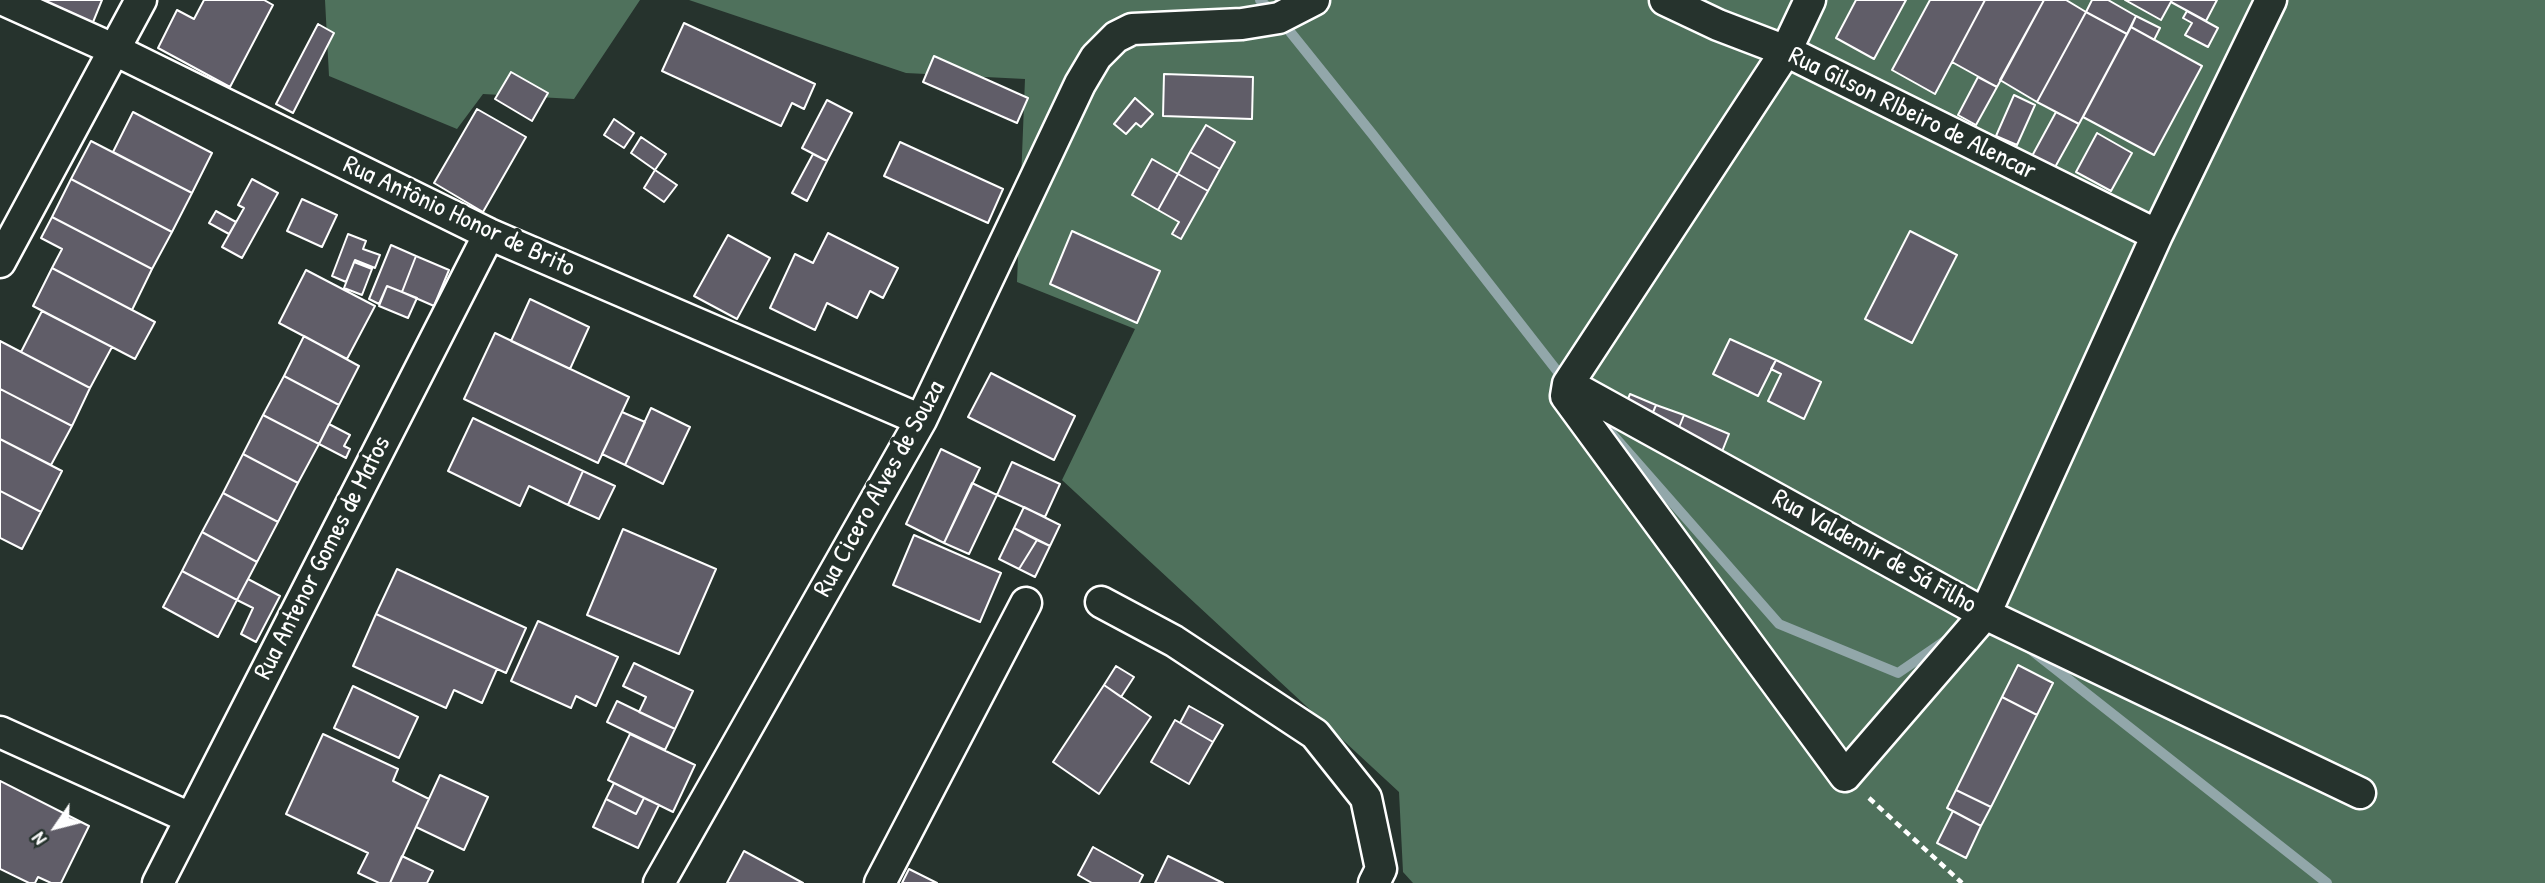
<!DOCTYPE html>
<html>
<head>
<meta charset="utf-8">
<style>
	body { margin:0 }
	#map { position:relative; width:2545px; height:883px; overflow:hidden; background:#26332d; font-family:"Patrick Hand",sans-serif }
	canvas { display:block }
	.north { position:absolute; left:21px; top:792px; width:70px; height:70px; -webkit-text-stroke:5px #26332d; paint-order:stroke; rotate:235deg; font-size:19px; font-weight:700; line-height:28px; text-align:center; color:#fff }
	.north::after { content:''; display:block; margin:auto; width:24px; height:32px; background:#fff; clip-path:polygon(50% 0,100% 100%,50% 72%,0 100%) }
</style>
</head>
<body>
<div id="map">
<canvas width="2545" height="883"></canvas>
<div class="north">N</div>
</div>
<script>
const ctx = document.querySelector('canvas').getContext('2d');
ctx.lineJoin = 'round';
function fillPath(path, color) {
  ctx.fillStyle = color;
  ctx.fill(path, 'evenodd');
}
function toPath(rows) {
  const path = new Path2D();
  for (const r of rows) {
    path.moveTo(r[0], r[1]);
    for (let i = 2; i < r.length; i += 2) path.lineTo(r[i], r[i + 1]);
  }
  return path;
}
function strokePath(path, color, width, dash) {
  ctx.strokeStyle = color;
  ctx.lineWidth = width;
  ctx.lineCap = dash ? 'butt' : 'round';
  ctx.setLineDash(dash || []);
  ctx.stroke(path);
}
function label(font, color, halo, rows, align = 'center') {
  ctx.font = font + ' "Patrick Hand",sans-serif';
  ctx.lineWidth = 7;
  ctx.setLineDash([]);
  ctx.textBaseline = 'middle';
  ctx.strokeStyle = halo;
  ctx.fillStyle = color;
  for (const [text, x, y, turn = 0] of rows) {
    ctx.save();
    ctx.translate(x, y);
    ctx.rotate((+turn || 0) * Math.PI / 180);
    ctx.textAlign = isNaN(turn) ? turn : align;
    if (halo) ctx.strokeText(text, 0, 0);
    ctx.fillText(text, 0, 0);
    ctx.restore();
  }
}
const green = toPath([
	[325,0,640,0,574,99,483,94,457,129,329,76],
	[689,0,2545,0,2545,883,1413,883,1403,872,1399,792,1062,480,1135,329,1017,282,1025,79,906,73]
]);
const stream = toPath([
	[1260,0,1279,18,1373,135,1565,381],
	[1606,427,1779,624,1898,673,1949,638],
	[2030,649,2327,883]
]);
const building = toPath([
	[11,0,102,0,89,32,11,0],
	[204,0,264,0,273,5,230,87,158,48,177,10,194,19,204,0],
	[1856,0,1906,0,1874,59,1836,38,1856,0],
	[1930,0,1985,0,1935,94,1892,70,1930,0],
	[1985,0,2044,0,1997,87,1952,62,1985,0],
	[2044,0,2066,0,2086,12,2037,102,2000,80,2044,0],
	[2092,0,2108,0,2136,16,2127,34,2086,12,2092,0],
	[2125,0,2172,0,2161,20,2125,0],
	[2172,0,2217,0,2206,21,2171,2,2172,0],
	[2187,11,2218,28,2208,47,2185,35,2192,23,2183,18,2187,11],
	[2086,12,2127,34,2079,124,2037,102,2086,12],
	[2136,16,2160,28,2154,40,2131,27,2136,16],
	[684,23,815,84,804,109,792,103,781,126,662,71,684,23],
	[318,24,334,33,293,113,276,104,318,24],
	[2131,27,2202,66,2154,155,2083,117,2131,27],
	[934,56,1028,98,1017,123,923,82,934,56],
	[511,72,548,93,532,121,495,99,511,72],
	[1164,74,1253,77,1252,119,1163,116,1164,74],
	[1978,77,1997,87,1976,125,1958,115,1978,77],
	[2014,95,2035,105,2017,145,1996,136,2014,95],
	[1135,98,1153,114,1141,127,1136,123,1126,134,1114,124,1135,98],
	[827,100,852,113,827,161,802,148,827,100],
	[477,109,526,137,483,212,434,183,477,109],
	[133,112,212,153,192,193,113,152,133,112],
	[2056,112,2079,124,2054,169,2032,156,2056,112],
	[614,119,634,133,624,148,604,135,614,119],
	[1206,125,1235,142,1220,169,1190,152,1206,125],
	[2097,133,2132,153,2111,191,2076,172,2097,133],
	[641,137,666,154,655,170,631,153,641,137],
	[91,141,192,193,172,232,71,179,91,141],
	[900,142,1003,189,988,223,884,176,900,142],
	[1190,152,1220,169,1208,191,1178,174,1190,152],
	[813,154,827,161,807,201,792,193,813,154],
	[1152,159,1178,174,1158,210,1132,195,1152,159],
	[655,170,677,185,664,202,644,188,655,170],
	[1178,174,1208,191,1181,239,1172,234,1179,222,1158,210,1178,174],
	[71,179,172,232,152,269,52,217,71,179],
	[252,179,278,193,242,258,222,247,244,208,238,205,252,179],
	[302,199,337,215,322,247,287,231,302,199],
	[216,211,236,222,229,234,209,223,216,211],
	[52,217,152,269,132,310,52,268,62,249,41,238,52,217],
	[1072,231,1160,271,1137,323,1050,284,1072,231],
	[1910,231,1957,255,1912,343,1865,319,1910,231],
	[828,233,898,268,883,298,870,291,857,318,827,303,815,330,770,308,795,254,813,263,828,233],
	[348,234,366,241,363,249,380,255,375,268,355,260,346,282,332,276,348,234],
	[728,235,770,258,737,319,694,296,728,235],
	[391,245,416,256,402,292,387,286,379,304,369,299,391,245],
	[416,256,449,270,434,306,402,292,416,256],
	[354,262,372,269,362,295,344,288,354,262],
	[52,268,155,322,135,359,33,306,52,268],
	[306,270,375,306,347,359,279,323,306,270],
	[387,286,417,298,408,318,379,306,387,286],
	[530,299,589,327,570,369,511,341,530,299],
	[42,311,112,347,90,388,21,352,42,311],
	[495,333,629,397,598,463,464,399,495,333],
	[304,336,359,366,339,405,284,376,304,336],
	[1730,339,1776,360,1758,396,1713,374,1730,339],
	[0,341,90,388,72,426,0,389,0,341],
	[1776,360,1821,382,1804,419,1768,401,1781,374,1771,369,1776,360],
	[991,373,1075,416,1054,460,968,417,991,373],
	[284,376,339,405,319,444,263,415,284,376],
	[0,389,72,426,51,465,0,439,0,389],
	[1630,394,1656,405,1646,429,1620,418,1630,394],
	[1656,405,1684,415,1674,440,1646,429,1656,405],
	[651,408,690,427,663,484,625,465,651,408],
	[622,412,645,422,625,465,602,454,622,412],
	[263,415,319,444,298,483,243,454,263,415],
	[1684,415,1729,434,1719,459,1674,440,1684,415],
	[473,418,583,471,568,505,529,486,520,506,448,471,473,418],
	[329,424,350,435,344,446,350,449,346,458,319,444,329,424],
	[0,439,62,471,41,512,0,491,0,439],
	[941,449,980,468,944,543,906,524,941,449],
	[243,454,298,483,278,522,223,493,243,454],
	[1012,462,1060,484,1045,517,997,495,1012,462],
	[583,471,615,486,599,519,568,505,583,471],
	[972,483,997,495,969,554,944,543,972,483],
	[0,491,41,512,22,549,0,538,0,491],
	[223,493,278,522,257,562,202,532,223,493],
	[1024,507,1060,525,1050,546,1014,528,1024,507],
	[1014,528,1037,540,1019,569,999,559,1014,528],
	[623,529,716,569,679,654,587,615,623,529],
	[202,532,257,562,237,600,182,571,202,532],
	[914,535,1001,573,980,622,893,585,914,535],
	[1037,540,1050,546,1035,577,1019,569,1037,540],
	[397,569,526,628,506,673,376,614,397,569],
	[182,571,237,600,218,637,163,607,182,571],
	[248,579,280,596,256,642,241,634,253,608,237,600,248,579],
	[376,614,497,669,482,703,454,690,446,708,353,666,376,614],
	[538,621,618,657,596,706,576,696,571,708,511,681,538,621],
	[634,663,693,691,675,729,639,712,646,697,623,686,634,663],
	[2018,665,2053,683,2037,715,2002,697,2018,665],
	[1116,666,1134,677,1121,697,1104,685,1116,666],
	[1104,685,1151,717,1099,794,1053,762,1104,685],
	[353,686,418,717,399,758,334,728,353,686],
	[2002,697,2037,715,1991,807,1956,790,2002,697],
	[617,701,675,729,665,750,607,722,617,701],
	[1189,706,1223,725,1213,742,1180,723,1189,706],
	[1175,720,1213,742,1189,784,1151,762,1175,720],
	[323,734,398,769,393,781,429,799,390,883,379,883,358,873,368,853,286,814,323,734],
	[630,734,695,765,673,812,608,780,630,734],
	[440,775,488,797,464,850,416,827,440,775],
	[0,781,89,826,61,883,51,883,38,877,35,883,29,883,0,869,0,781],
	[614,783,644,798,636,814,606,799,614,783],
	[1956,790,1991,807,1981,826,1947,808,1956,790],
	[644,798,659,805,638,848,593,827,606,799,636,814,644,798],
	[1953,811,1981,826,1966,858,1937,843,1953,811],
	[1093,847,1143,875,1139,883,1092,883,1078,875,1093,847],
	[744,851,803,883,727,883,744,851],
	[402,856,433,871,427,883,390,883,402,856],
	[1168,856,1223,883,1155,883,1168,856],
	[909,869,937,883,902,883,909,869]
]);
const path = toPath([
	[1869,798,1962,883]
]);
const minor = toPath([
	[4,0,115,50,489,234,921,420],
	[1665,0,1718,25,1786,51,2157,235],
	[1810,0,1786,51,1568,384,1566,396,1845,776,1985,614,2157,235,2271,0],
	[0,262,141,0],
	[1568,384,1985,614,2360,793],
	[1101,602,1174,641,1315,734,1366,798,1381,869,1374,883],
	[0,732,190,818],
	[158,883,489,234],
	[659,883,921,420,1080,84,1096,57,1116,37,1132,29,1242,24,1279,18,1314,0],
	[880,883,1026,603]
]);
const streetNames = [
	["Rua Gilson RIbeiro de Alencar",1912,114,26],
	["Rua Antônio Honor de Brito",459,217,25],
	["Rua Cicero Alves de Souza",880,489,-61],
	["Rua Valdemir de Sá Filho",1874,552,29],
	["Rua Antenor Gomes de Matos",323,558,-63]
];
fillPath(green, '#4f715c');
strokePath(stream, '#92a7aa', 10);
fillPath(building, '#605d68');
strokePath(building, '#fff', 2);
strokePath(minor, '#fff', 35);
strokePath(path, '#fff', 4.5, [7, 5]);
strokePath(minor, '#26332d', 30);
label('26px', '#fff', '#26332d', streetNames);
</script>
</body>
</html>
